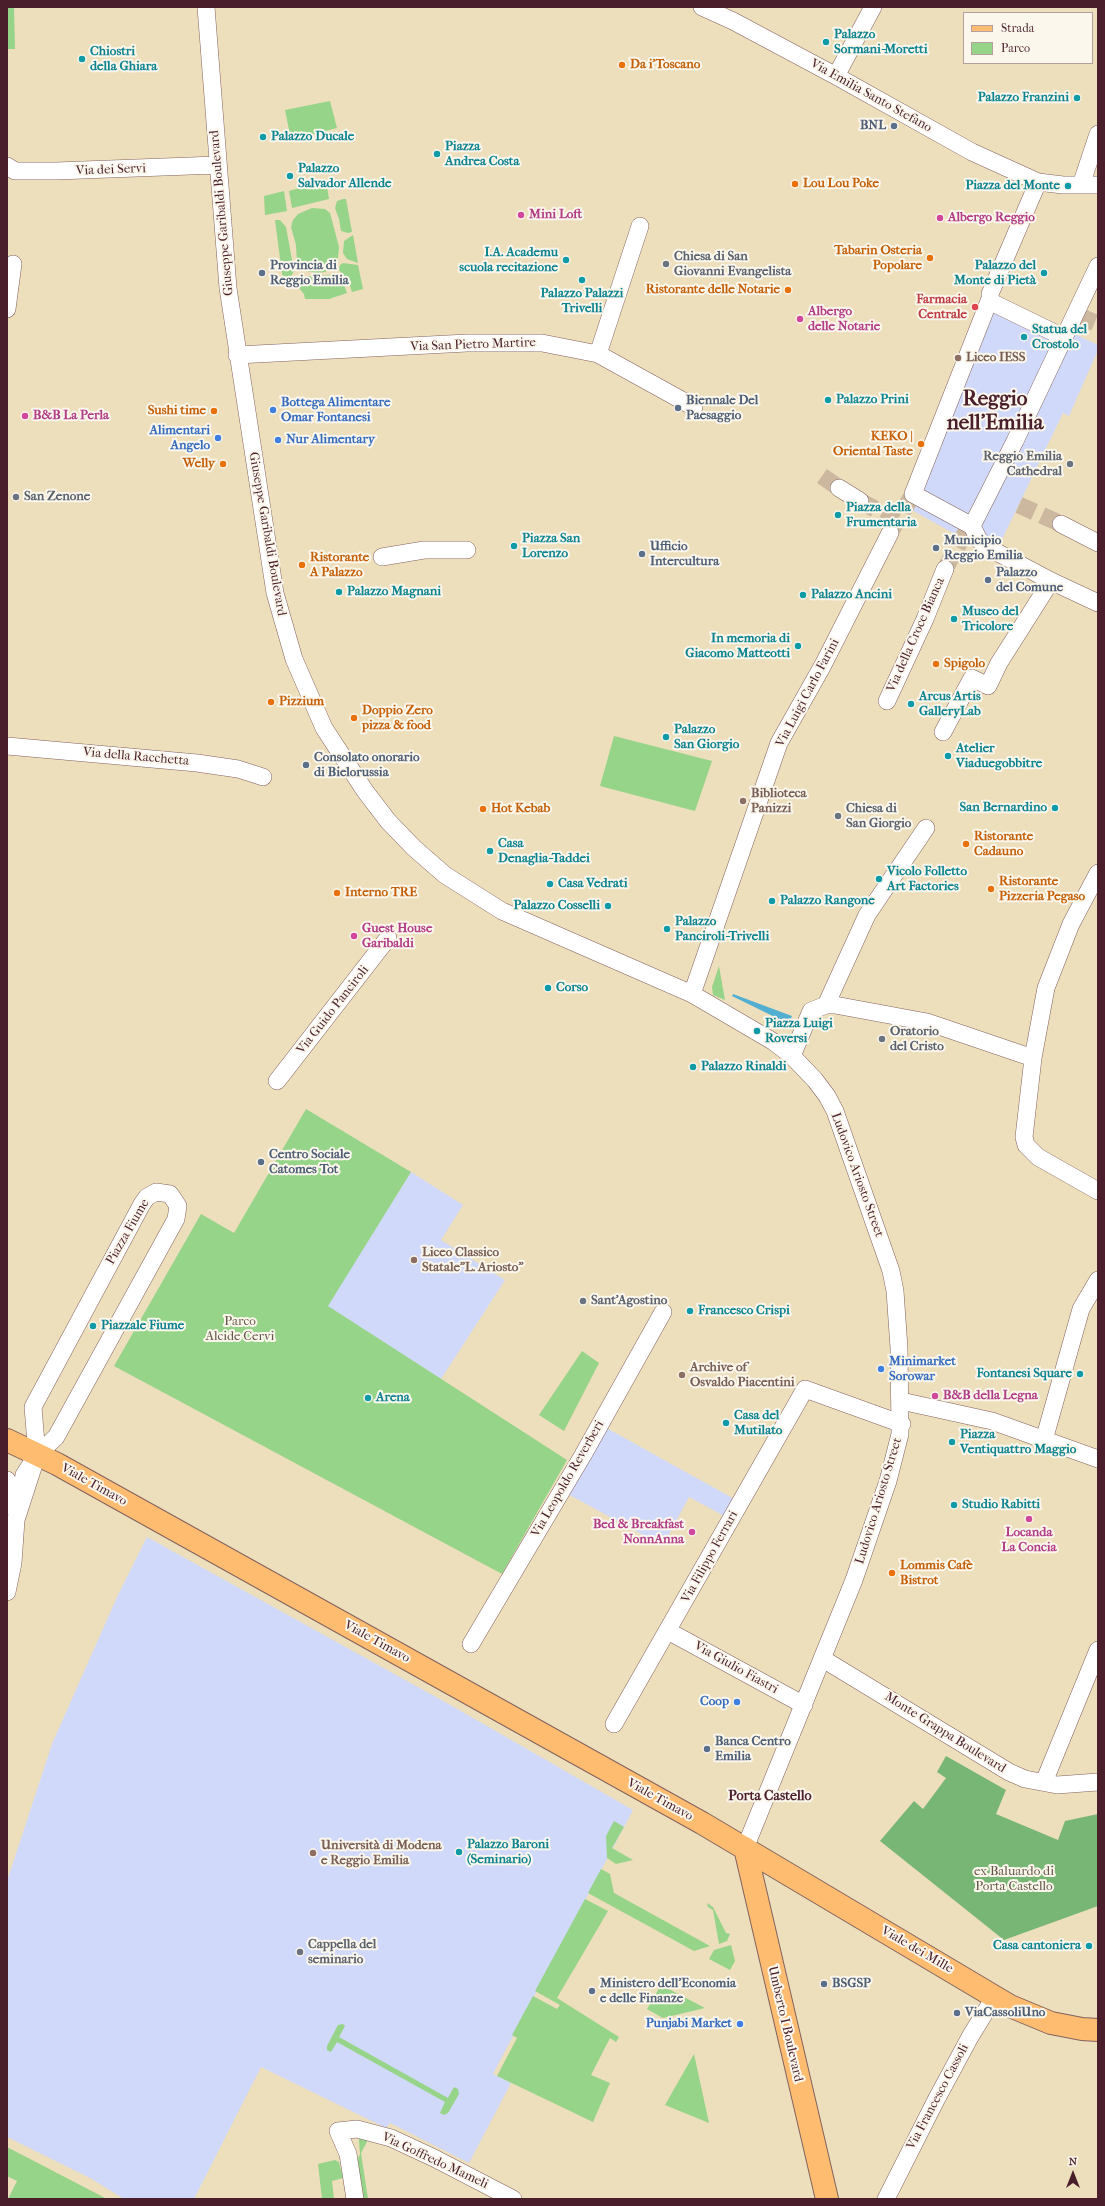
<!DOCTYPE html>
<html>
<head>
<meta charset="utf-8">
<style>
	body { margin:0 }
	#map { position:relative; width:1105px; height:2206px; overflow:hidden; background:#eddebc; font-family:"IM FELL French Canon",serif }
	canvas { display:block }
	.frame { position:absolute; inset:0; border:8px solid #4a1f2b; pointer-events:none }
	.legend { position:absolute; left:963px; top:12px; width:130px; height:52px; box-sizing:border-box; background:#fbf7ec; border:1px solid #b4a19f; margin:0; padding:5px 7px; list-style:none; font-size:12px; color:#4a1f2b }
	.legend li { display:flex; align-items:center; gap:8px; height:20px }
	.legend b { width:20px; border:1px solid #b4a19f }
	.north { position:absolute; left:1053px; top:2154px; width:40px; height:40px; -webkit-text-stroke:3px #fbf7ec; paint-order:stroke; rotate:0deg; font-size:11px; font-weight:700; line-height:16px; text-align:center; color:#4a1f2b }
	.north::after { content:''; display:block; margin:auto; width:14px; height:18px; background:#4a1f2b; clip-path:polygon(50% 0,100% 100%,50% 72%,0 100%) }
</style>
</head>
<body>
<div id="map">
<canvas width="1105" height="2206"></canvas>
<div class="frame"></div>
<ul class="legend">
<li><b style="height:5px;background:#febc70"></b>Strada</li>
<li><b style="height:11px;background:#96d489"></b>Parco</li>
</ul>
<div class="north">N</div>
</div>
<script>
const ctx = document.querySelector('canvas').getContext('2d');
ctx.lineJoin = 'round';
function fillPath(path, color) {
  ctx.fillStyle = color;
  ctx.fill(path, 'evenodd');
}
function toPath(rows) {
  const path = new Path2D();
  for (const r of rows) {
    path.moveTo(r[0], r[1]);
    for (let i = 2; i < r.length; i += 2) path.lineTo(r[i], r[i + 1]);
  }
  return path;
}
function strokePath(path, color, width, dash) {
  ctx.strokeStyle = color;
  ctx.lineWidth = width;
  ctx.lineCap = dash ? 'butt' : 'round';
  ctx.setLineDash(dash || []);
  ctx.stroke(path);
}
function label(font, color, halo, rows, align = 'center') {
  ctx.font = font + ' "IM FELL French Canon",serif';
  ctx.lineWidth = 4;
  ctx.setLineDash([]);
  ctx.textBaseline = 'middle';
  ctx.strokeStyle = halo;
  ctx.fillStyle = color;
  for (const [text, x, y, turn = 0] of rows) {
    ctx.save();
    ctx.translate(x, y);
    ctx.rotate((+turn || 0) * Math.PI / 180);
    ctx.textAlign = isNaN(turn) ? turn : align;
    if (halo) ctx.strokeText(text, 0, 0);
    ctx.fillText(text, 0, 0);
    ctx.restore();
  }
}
const built = toPath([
	[990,294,1098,345,1098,350,1069,416,1063,413,994,556,901,504],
	[411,1172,463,1205,441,1240,505,1280,441,1379,327,1306],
	[603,1426,736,1500,726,1517,689,1497,663,1546,566,1493],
	[147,1537,454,1707,633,1810,493,2074,511,2083,469,2163,390,2123,386,2128,261,2067,194,2199,124,2199,90,2178,7,2137,7,1881,52,1744,117,1597]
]);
const green = toPath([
	[7,7,14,7,15,49,7,49],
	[330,101,337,128,291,140,285,110],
	[326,180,329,199,292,208,289,191],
	[284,191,287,211,265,215,264,196],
	[343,199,346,199,352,232,348,233,341,231,339,219,335,208,337,201],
	[312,208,325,209,330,213,339,247,338,258,333,267,325,272,317,273,305,271,297,263,296,245,291,227,293,220,298,214],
	[275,220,280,220,286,227,294,271,290,278,283,281],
	[353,235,358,263,347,259,343,253,344,241],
	[343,263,358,265,363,289,352,292,349,283,339,270,340,265],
	[334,275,343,282,347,293,329,299,305,299,304,294,294,282,298,277],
	[614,736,712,761,695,811,600,786],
	[719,966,725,1000,713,995,712,987],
	[306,1109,411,1172,328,1306,567,1460,502,1574,114,1366,201,1214,234,1233],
	[582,1351,599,1363,564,1431,539,1415],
	[614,1821,624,1827,612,1848,633,1860,616,1864,607,1858,606,1836],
	[601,1869,610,1874,614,1893,710,1946,694,1951,588,1893],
	[585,1899,608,1911,557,1998,619,2037,616,2042,610,2038,591,2075,610,2083,593,2122,497,2076,517,2038,512,2035,533,1996,557,2009,560,2005,535,1991],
	[707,1903,713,1907,726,1933,730,1934,727,1941,719,1944,713,1910,708,1907],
	[731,1945,735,1961,730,1970,709,1959,714,1950],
	[661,1985,705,2008,663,2018,647,2009],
	[343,2024,345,2026,339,2037,448,2098,454,2087,458,2089,459,2094,448,2113,444,2115,440,2113,445,2102,337,2042,331,2052,327,2050,327,2046,338,2025],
	[694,2054,709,2123,665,2105],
	[370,2136,361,2153,368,2199,363,2199,357,2161,360,2154,359,2141,359,2138],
	[7,2147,107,2199,8,2199,17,2181,7,2176],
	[335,2160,339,2162,343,2178,332,2181,334,2199,322,2199,318,2164]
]);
const forest = toPath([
	[946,1756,1006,1790,996,1814,1058,1840,1065,1821,1098,1814,1098,1906,1004,1940,880,1841,914,1801,923,1809,946,1778,937,1772]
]);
const water = toPath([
	[733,994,792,1016,789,1024,732,996]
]);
const minorTunnel = toPath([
	[1079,316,1098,324],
	[822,476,839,488],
	[860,501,897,521],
	[1019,505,1061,524],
	[890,533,913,494],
	[945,569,962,538,972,526]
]);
const minor = toPath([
	[206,7,228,288,275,593,294,659,324,728,365,791,388,821,414,848,445,875,502,911,692,994,774,1042,792,1056,815,1080,827,1096,835,1111,891,1271,895,1291,899,1348,900,1434,888,1481,854,1580,745,1848],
	[702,7,733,21,836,76,972,152,1038,182,1063,185,1098,185],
	[836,76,873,7],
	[7,166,15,171,56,171,217,165],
	[1081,185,1098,134],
	[990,294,1038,182],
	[7,309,13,264],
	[1063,337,989,301,913,494,972,526,979,540,987,547,1051,581,1098,603],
	[598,354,640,226],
	[237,355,467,343,542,343,598,354,694,407],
	[839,488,860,501],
	[1061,524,1098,543],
	[972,526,1015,441,1098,266],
	[382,557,424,550,467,550],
	[887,701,925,619,945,569],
	[943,732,972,678,988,686,999,663,1051,581],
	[7,746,197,763,238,769,263,777],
	[1098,873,1071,924,1046,988,1033,1058,1024,1137,1026,1145,1038,1157,1098,1191],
	[692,994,779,743,823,665,890,533],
	[826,1005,867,915,926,828],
	[792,1056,811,1011,826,1005,835,1005,927,1022,1033,1058],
	[277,1081,388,938],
	[901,1401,992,1421,1098,1459],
	[1044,1440,1081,1309,1098,1280],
	[7,1480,12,1491,15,1510],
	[7,1592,13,1563,16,1520,24,1475,37,1455,56,1437,176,1219,178,1206,170,1194,156,1192,147,1197,142,1204,33,1407,37,1455,16,1520],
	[668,1631,804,1705],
	[471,1644,583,1455,663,1312],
	[823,1659,1009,1772,1025,1779,1057,1785,1098,1782],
	[614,1724,805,1389,902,1424],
	[1044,1782,1098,1650],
	[355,2199,348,2154,338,2131,357,2129,391,2138,434,2158,513,2199],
	[886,2199,936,2100,970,2037,995,1996]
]);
const major = toPath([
	[7,1440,57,1464,702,1823,1010,2006,1051,2023,1082,2029,1098,2030],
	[745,1848,827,2199]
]);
const markers = [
	[826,42,4,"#0f9aa8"],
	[82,59,4,"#0f9aa8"],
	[622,65,4,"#e8710a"],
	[1077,98,4,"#0f9aa8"],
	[894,126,4,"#5c6f8a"],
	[263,137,4,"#0f9aa8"],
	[437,154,4,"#0f9aa8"],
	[290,176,4,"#0f9aa8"],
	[795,184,4,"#e8710a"],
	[1068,186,4,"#0f9aa8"],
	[521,215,4,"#d1479c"],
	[940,218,4,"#d1479c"],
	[930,258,4,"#e8710a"],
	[566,260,4,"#0f9aa8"],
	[666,264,4,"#6b7280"],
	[262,273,4,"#5c6f8a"],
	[1044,273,4,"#0f9aa8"],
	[582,280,4,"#0f9aa8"],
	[788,290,4,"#e8710a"],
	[975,307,4,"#e0444e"],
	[800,319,4,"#d1479c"],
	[1024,337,4,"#0f9aa8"],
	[958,358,4,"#8d6e63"],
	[828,400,4,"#0f9aa8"],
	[678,408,4,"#5c6f8a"],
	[273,410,4,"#3f7fe0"],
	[214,411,4,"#e8710a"],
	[25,416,4,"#d1479c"],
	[218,438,4,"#3f7fe0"],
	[278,440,4,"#3f7fe0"],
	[921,444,4,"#e8710a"],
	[223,464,4,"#e8710a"],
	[1070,464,4,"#6b7280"],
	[16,497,4,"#6b7280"],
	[838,515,4,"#0f9aa8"],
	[514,546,4,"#0f9aa8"],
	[936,548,4,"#5c6f8a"],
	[642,554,4,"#5c6f8a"],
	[302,565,4,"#e8710a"],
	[988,580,4,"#5c6f8a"],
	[339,592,4,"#0f9aa8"],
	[803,595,4,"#0f9aa8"],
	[954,619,4,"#0f9aa8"],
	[798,646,4,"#0f9aa8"],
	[936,664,4,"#e8710a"],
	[271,702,4,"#e8710a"],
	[911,704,4,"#0f9aa8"],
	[354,718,4,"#e8710a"],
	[666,737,4,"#0f9aa8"],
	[948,756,4,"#0f9aa8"],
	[306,765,4,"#5c6f8a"],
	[743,801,4,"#8d6e63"],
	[1055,808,4,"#0f9aa8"],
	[483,809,4,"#e8710a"],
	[838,816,4,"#6b7280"],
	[966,844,4,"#e8710a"],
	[490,851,4,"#0f9aa8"],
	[879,879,4,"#0f9aa8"],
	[550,884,4,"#0f9aa8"],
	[991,889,4,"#e8710a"],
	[337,893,4,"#e8710a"],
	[772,901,4,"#0f9aa8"],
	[608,906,4,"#0f9aa8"],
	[667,929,4,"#0f9aa8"],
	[354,936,4,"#d1479c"],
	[548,988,4,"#0f9aa8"],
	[757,1031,4,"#0f9aa8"],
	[882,1039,4,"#6b7280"],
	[693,1067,4,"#0f9aa8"],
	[261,1162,4,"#5c6f8a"],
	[414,1260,4,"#8d6e63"],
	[583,1301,4,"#6b7280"],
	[690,1311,4,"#0f9aa8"],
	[93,1326,4,"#0f9aa8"],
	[881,1369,4,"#3f7fe0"],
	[1080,1374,4,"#0f9aa8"],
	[682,1375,4,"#8d6e63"],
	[935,1396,4,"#d1479c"],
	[368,1398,4,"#0f9aa8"],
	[726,1423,4,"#0f9aa8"],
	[952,1442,4,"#0f9aa8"],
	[954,1505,4,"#0f9aa8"],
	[1029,1519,4,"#d1479c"],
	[692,1532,4,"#d1479c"],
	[892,1573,4,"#e8710a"],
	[737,1702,4,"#3f7fe0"],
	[707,1749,4,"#5c6f8a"],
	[459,1852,4,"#0f9aa8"],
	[313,1853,4,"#8d6e63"],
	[1089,1946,4,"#0f9aa8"],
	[300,1952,4,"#6b7280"],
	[824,1984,4,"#5c6f8a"],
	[592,1991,4,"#5c6f8a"],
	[957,2013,4,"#5c6f8a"],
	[740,2024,4,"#3f7fe0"]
];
const cultureNames = [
	["Palazzo",834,35],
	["Sormani-Moretti",834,50],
	["Chiostri",90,52],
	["della Ghiara",90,67],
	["Palazzo Franzini",1069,98,"right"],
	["Palazzo Ducale",271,137],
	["Piazza",445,147],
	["Andrea Costa",445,162],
	["Palazzo",298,169],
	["Salvador Allende",298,184],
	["Piazza del Monte",1060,186,"right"],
	["I.A. Academu",558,253,"right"],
	["scuola recitazione",558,268,"right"],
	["Palazzo del",1036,266,"right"],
	["Monte di Pietà",1036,281,"right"],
	["Palazzo Palazzi",582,294,"center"],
	["Trivelli",582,309,"center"],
	["Statua del",1032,330],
	["Crostolo",1032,345],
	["Palazzo Prini",836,400],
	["Piazza della",846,508],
	["Frumentaria",846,523],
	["Piazza San",522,539],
	["Lorenzo",522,554],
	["Palazzo Magnani",347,592],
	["Palazzo Ancini",811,595],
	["Museo del",962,612],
	["Tricolore",962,627],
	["In memoria di",790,639,"right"],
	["Giacomo Matteotti",790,654,"right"],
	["Arcus Artis",919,697],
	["GalleryLab",919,712],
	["Palazzo",674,730],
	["San Giorgio",674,745],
	["Atelier",956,749],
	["Viaduegobbitre",956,764],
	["San Bernardino",1047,808,"right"],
	["Casa",498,844],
	["Denaglia-Taddei",498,859],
	["Vicolo Folletto",887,872],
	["Art Factories",887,887],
	["Casa Vedrati",558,884],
	["Palazzo Rangone",780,901],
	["Palazzo Cosselli",600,906,"right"],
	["Palazzo",675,922],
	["Panciroli-Trivelli",675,937],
	["Corso",556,988],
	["Piazza Luigi",765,1024],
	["Roversi",765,1039],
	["Palazzo Rinaldi",701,1067],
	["Francesco Crispi",698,1311],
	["Piazzale Fiume",101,1326],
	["Fontanesi Square",1072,1374,"right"],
	["Arena",376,1398],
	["Casa del",734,1416],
	["Mutilato",734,1431],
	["Piazza",960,1435],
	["Ventiquattro Maggio",960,1450],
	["Studio Rabitti",962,1505],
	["Palazzo Baroni",467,1845],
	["(Seminario)",467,1860],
	["Casa cantoniera",1081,1946,"right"]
];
const foodNames = [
	["Da i'Toscano",630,65],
	["Lou Lou Poke",803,184],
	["Tabarin Osteria",922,251,"right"],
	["Popolare",922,266,"right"],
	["Ristorante delle Notarie",780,290,"right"],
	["Sushi time",206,411,"right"],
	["KEKO |",913,437,"right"],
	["Oriental Taste",913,452,"right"],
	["Welly",215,464,"right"],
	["Ristorante",310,558],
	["A Palazzo",310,573],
	["Spigolo",944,664],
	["Pizzium",279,702],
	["Doppio Zero",362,711],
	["pizza & food",362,726],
	["Hot Kebab",491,809],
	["Ristorante",974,837],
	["Cadauno",974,852],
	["Ristorante",999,882],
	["Pizzeria Pegaso",999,897],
	["Interno TRE",345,893],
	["Lommis Cafè",900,1566],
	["Bistrot",900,1581]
];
const streetNames = [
	["Via Emilia Santo Stefano",871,96,29],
	["Via dei Servi",111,170,-2],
	["Giuseppe Garibaldi Boulevard",222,213,-95],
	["Via San Pietro Martire",473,345,-2],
	["Giuseppe Garibaldi Boulevard",267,534,80],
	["Via della Croce Bianca",916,635,-66],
	["Via Luigi Carlo Farini",808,693,-62],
	["Via della Racchetta",136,757,5],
	["Via Guido Panciroli",333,1010,-52],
	["Ludovico Ariosto Street",857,1175,70],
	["Piazza Fiume",128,1232,-60],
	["Via Leopoldo Reverberi",568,1479,-60],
	["Viale Timavo",94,1485,29],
	["Ludovico Ariosto Street",879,1501,-73],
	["Via Filippo Ferrari",710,1557,-61],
	["Viale Timavo",377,1642,29],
	["Via Giulio Fiastri",736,1668,29],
	["Monte Grappa Boulevard",945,1733,32],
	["Viale Timavo",660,1800,29],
	["Viale dei Mille",917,1950,30],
	["Umberto I Boulevard",785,2024,77],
	["Via Francesco Cassoli",938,2097,-62],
	["Via Goffredo Mameli",435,2161,25]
];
const serviceNames = [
	["BNL",886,126,"right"],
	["Provincia di",270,266],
	["Reggio Emilia",270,281],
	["Biennale Del",686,401],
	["Paesaggio",686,416],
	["Municipio",944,541],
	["Reggio Emilia",944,556],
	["Ufficio",650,547],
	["Intercultura",650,562],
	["Palazzo",996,573],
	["del Comune",996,588],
	["Consolato onorario",314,758],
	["di Bielorussia",314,773],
	["Centro Sociale",269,1155],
	["Catomes Tot",269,1170],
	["Banca Centro",715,1742],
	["Emilia",715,1757],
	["Ministero dell'Economia",600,1984],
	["e delle Finanze",600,1999],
	["BSGSP",832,1984],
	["ViaCassoliUno",965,2013]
];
const hotelNames = [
	["Mini Loft",529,215],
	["Albergo Reggio",948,218],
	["Albergo",808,312],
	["delle Notarie",808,327],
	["B&B La Perla",33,416],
	["Guest House",362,929],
	["Garibaldi",362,944],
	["B&B della Legna",943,1396],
	["Bed & Breakfast",684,1525,"right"],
	["NonnAnna",684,1540,"right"],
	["Locanda",1029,1533,"center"],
	["La Concia",1029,1548,"center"]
];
const worshipNames = [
	["Chiesa di San",674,257],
	["Giovanni Evangelista",674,272],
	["Reggio Emilia",1062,457,"right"],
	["Cathedral",1062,472,"right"],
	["San Zenone",24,497],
	["Chiesa di",846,809],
	["San Giorgio",846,824],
	["Oratorio",890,1032],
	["del Cristo",890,1047],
	["Sant'Agostino",591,1301],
	["Cappella del",308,1945],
	["seminario",308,1960]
];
const healthNames = [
	["Farmacia",967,300],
	["Centrale",967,315]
];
const educationNames = [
	["Liceo IESS",966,358],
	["Biblioteca",751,794],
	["Panizzi",751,809],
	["Liceo Classico",422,1253],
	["Statale\"L. Ariosto\"",422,1268],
	["Archive of",690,1368],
	["Osvaldo Piacentini",690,1383],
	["Università di Modena",321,1846],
	["e Reggio Emilia",321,1861]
];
const shopNames = [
	["Bottega Alimentare",281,403],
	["Omar Fontanesi",281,418],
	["Alimentari",210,431,"right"],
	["Angelo",210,446,"right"],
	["Nur Alimentary",286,440],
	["Minimarket",889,1362],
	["Sorowar",889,1377],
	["Coop",729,1702,"right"],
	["Punjabi Market",732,2024,"right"]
];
const parkNames = [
	["Parco",240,1322],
	["Alcide Cervi",240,1337],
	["ex Baluardo di",1014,1872],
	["Porta Castello",1014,1887]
];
const neighbourhoodNames = [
	["Porta Castello",770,1797]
];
const townNames = [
	["Reggio",995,400],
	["nell'Emilia",995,424]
];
fillPath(built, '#d0d9f9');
fillPath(green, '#96d489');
fillPath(forest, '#78b675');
fillPath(water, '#53afd1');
strokePath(minorTunnel, '#ccb89f', 17, [17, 8]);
strokePath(minor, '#83625e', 18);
strokePath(major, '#83625e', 24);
strokePath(minor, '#fff', 17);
strokePath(major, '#febc70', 22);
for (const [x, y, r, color] of markers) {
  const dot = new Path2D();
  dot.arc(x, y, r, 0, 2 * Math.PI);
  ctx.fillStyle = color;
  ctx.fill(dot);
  strokePath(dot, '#fbf7ec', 1.5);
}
label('bold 13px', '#0d838f', '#fbf7ec', cultureNames, 'left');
label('bold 13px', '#c56008', '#fbf7ec', foodNames, 'left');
label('13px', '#4a1f2b', '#fbf7ec', streetNames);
label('bold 13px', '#4e5e75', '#fbf7ec', serviceNames, 'left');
label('bold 13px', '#b23c85', '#fbf7ec', hotelNames, 'left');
label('bold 13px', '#5b616d', '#fbf7ec', worshipNames, 'left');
label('bold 13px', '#be3a42', '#fbf7ec', healthNames, 'right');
label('bold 13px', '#785e54', '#fbf7ec', educationNames, 'left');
label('bold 13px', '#366cbe', '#fbf7ec', shopNames, 'left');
label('13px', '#615547', '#fbf7ec', parkNames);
label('bold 14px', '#4a1f2b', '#fbf7ec', neighbourhoodNames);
label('bold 21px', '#4a1f2b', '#fbf7ec', townNames);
</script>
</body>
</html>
